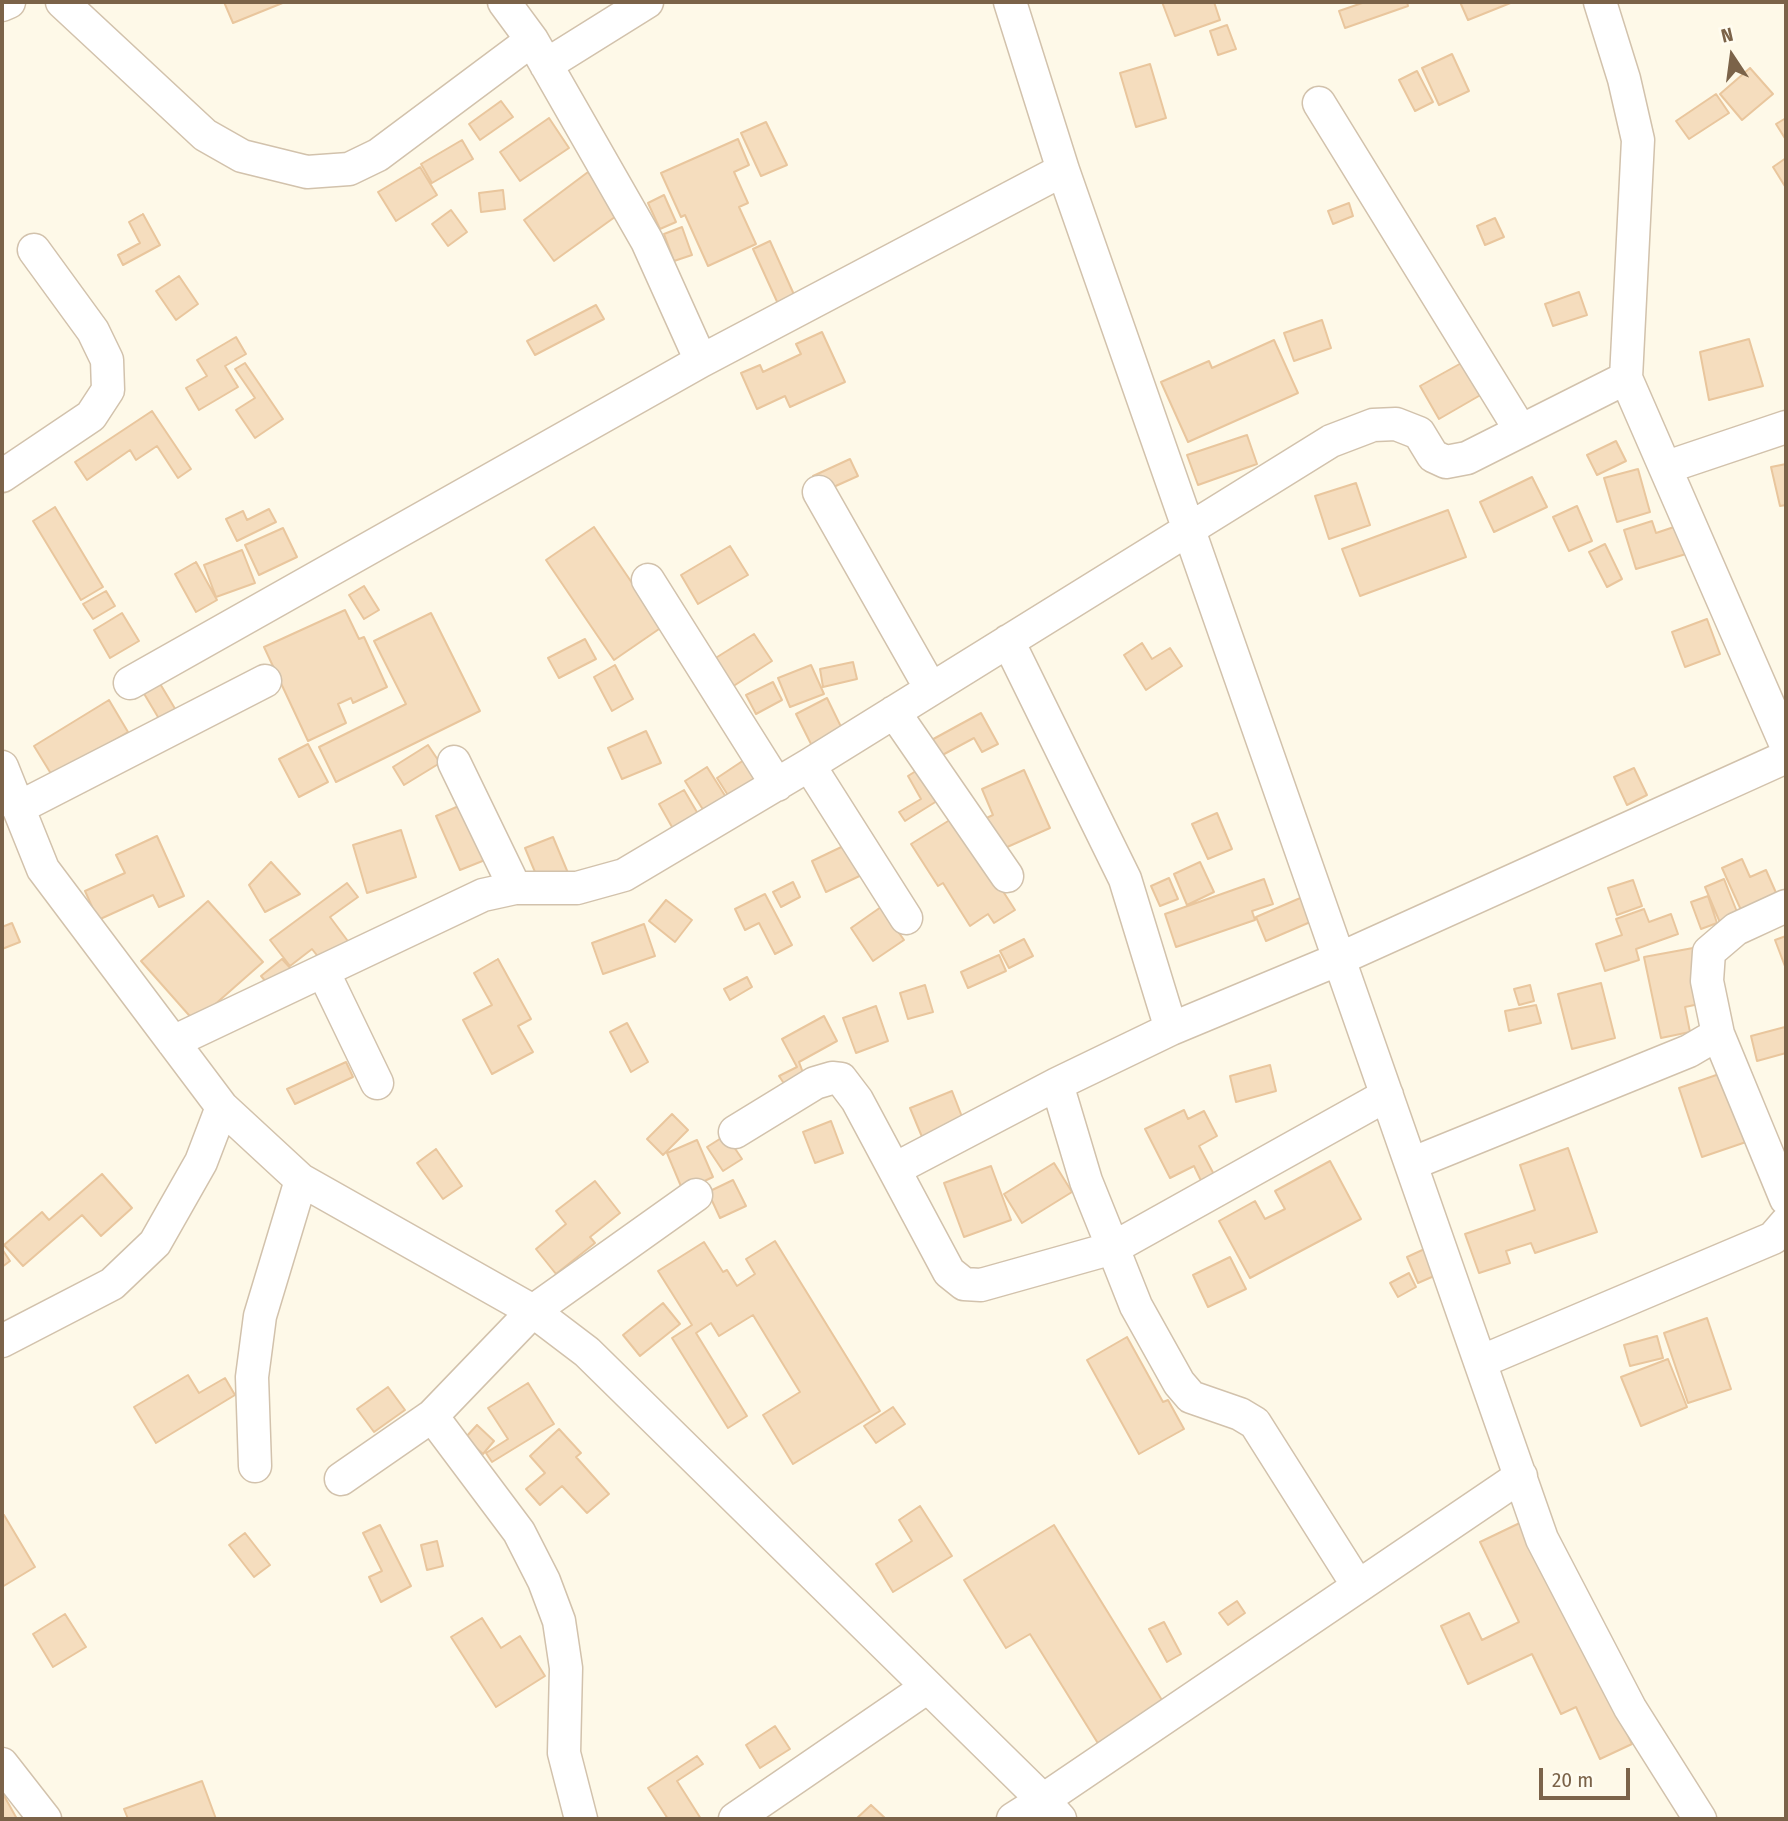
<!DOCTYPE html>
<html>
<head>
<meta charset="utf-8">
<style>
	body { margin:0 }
	#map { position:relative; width:1788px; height:1821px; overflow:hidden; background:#fef9e8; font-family:"Fira Sans Condensed",sans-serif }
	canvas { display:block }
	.frame { position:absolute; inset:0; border:4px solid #7b6349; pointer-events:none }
	.north { position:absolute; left:1697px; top:21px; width:70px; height:70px; -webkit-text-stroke:5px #fffcf0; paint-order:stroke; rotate:347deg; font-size:19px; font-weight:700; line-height:28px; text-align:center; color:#7b6349 }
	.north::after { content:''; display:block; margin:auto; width:24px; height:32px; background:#7b6349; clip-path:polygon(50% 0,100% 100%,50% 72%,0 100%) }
	.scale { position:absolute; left:1539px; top:1768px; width:91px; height:32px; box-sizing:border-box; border:4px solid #7b6349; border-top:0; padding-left:9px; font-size:21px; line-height:24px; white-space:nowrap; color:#7b6349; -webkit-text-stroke:5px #fffcf0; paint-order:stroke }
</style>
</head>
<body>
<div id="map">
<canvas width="1788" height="1821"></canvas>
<div class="frame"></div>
<div class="north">N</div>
<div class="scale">20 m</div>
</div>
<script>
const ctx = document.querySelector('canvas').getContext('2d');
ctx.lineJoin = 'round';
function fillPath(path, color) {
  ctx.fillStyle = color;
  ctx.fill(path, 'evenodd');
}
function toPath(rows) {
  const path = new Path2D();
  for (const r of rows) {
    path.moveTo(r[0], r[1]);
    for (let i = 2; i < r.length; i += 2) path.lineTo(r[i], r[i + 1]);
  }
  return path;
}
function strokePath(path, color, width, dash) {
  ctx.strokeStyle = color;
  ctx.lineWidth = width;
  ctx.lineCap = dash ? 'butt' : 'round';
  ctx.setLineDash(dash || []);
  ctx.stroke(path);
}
const building = toPath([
	[224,2,285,2,233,23,224,2],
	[1162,2,1214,2,1220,20,1175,36,1162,2],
	[1365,2,1407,2,1408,6,1345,28,1339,11,1365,2],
	[1460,2,1513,2,1468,20,1460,2],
	[1227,25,1236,49,1218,55,1210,31,1227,25],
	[1452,54,1469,91,1439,105,1422,68,1452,54],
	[1150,64,1166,118,1136,127,1120,73,1150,64],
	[1750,68,1773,94,1742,120,1720,94,1750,68],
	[1417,71,1433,102,1415,111,1399,80,1417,71],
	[1716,94,1729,113,1689,139,1676,121,1716,94],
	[501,101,513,117,480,140,469,124,501,101],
	[549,118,569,148,520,181,500,152,549,118],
	[1786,118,1786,140,1776,124,1786,118],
	[766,122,787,165,761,176,741,133,766,122],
	[738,139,749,165,734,172,748,203,739,207,756,244,708,266,685,215,681,217,661,173,738,139],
	[462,140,473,159,432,183,421,164,462,140],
	[1786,158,1786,188,1773,167,1786,158],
	[420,167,437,195,396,221,378,192,420,167],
	[588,172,619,214,554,261,524,220,588,172],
	[503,190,505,209,481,212,479,193,503,190],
	[664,195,676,222,660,229,648,203,664,195],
	[1349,203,1353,216,1333,224,1328,211,1349,203],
	[451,210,467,232,448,246,432,224,451,210],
	[143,214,160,245,123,265,118,255,140,243,129,222,143,214],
	[1495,218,1504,237,1485,245,1477,226,1495,218],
	[682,227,692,255,674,261,664,234,682,227],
	[770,241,796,299,779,306,753,249,770,241],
	[179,276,198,304,176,320,156,291,179,276],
	[1579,292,1587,315,1553,326,1545,304,1579,292],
	[596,305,604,319,535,355,527,341,596,305],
	[1322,320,1331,348,1294,361,1284,333,1322,320],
	[822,332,845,382,790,407,785,396,757,409,741,373,760,365,763,372,801,354,796,344,822,332],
	[236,337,246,354,225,366,238,387,199,410,186,388,207,376,197,360,236,337],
	[1749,339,1763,386,1709,400,1700,352,1749,339],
	[1274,340,1298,393,1188,442,1161,382,1209,361,1212,368,1274,340],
	[1465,361,1484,393,1439,419,1420,386,1465,361],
	[245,363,283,419,255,438,236,410,255,398,235,369,245,363],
	[152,411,191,469,178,478,157,446,136,460,130,450,87,480,75,462,152,411],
	[1247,435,1257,464,1198,485,1187,455,1247,435],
	[1616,441,1626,461,1597,475,1587,455,1616,441],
	[850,459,858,476,820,493,813,476,850,459],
	[1786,464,1786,505,1780,506,1771,467,1786,464],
	[1638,469,1650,512,1617,522,1604,478,1638,469],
	[1532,477,1547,507,1494,532,1480,502,1532,477],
	[1356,483,1370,525,1329,539,1315,496,1356,483],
	[1577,506,1592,541,1569,551,1553,517,1577,506],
	[55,507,103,587,81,600,33,521,55,507],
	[269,509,276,522,237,541,226,519,243,511,247,520,269,509],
	[1448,510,1466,557,1360,596,1342,549,1448,510],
	[1652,521,1656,533,1677,526,1686,554,1636,569,1624,530,1652,521],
	[594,527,662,627,614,660,546,560,594,527],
	[283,528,297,557,259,575,245,545,283,528],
	[1605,544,1622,579,1607,587,1589,552,1605,544],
	[730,546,748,575,698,604,681,575,730,546],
	[242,550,255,583,216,597,204,565,242,550],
	[196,562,217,600,196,612,175,574,196,562],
	[364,586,379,610,364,619,349,595,364,586],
	[106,591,115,606,93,619,83,604,106,591],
	[345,610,359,639,364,637,387,687,353,703,351,698,338,704,346,723,308,741,264,647,345,610],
	[122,613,139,641,110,658,94,630,122,613],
	[431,613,480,711,336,782,319,747,406,704,374,641,431,613],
	[1707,619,1720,654,1685,667,1672,632,1707,619],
	[754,634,772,661,732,687,714,659,754,634],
	[585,639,596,659,559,678,548,658,585,639],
	[1142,643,1152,659,1170,648,1182,666,1146,690,1124,655,1142,643],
	[853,662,857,679,823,687,820,669,853,662],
	[615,665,633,699,612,711,594,677,615,665],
	[811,665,824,694,790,707,778,678,811,665],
	[159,682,177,712,161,722,143,692,159,682],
	[773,682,782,700,756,714,746,695,773,682],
	[827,698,846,737,815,752,796,714,827,698],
	[109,700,128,732,53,777,34,746,109,700],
	[981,713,998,744,982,752,974,738,935,759,926,743,981,713],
	[646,731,661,763,622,779,608,748,646,731],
	[308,744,328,782,299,797,279,759,308,744],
	[428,745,440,763,404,785,393,767,428,745],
	[747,758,762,781,731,800,717,778,747,758],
	[707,767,729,802,707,816,685,781,707,767],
	[1634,768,1647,795,1627,805,1614,777,1634,768],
	[919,769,937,801,905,821,899,812,921,799,908,776,919,769],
	[1024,770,1050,828,996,852,982,820,993,815,982,789,1024,770],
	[684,790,701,819,676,834,659,804,684,790],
	[461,805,485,860,460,870,436,816,461,805],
	[1217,813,1232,849,1208,859,1192,824,1217,813],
	[953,818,965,832,1015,910,994,923,988,914,970,926,943,883,938,886,911,844,953,818],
	[401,830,416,877,367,893,353,845,401,830],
	[157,836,184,896,159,907,153,895,98,920,85,891,125,873,116,855,157,836],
	[553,837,568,873,540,884,525,848,553,837],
	[856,840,870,871,826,892,812,861,856,840],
	[1742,859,1750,877,1766,870,1777,895,1741,910,1722,868,1742,859],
	[271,862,300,894,265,912,249,885,271,862],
	[1200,862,1214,892,1187,905,1174,874,1200,862],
	[1169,878,1178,899,1160,906,1151,886,1169,878],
	[1264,879,1273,904,1252,911,1255,920,1176,947,1165,914,1264,879],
	[1724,879,1739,917,1721,925,1705,887,1724,879],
	[1633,880,1642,906,1617,915,1608,888,1633,880],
	[793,882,800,897,781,907,773,892,793,882],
	[347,883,358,897,330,917,350,944,323,963,312,949,290,966,270,940,347,883],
	[765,894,792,945,775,954,759,923,745,930,735,909,765,894],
	[1305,896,1315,920,1266,941,1256,917,1305,896],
	[1708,896,1717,923,1701,929,1691,902,1708,896],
	[666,900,692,920,675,942,649,921,666,900],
	[208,901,263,962,195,1022,141,961,208,901],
	[881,907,904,940,873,961,851,928,881,907],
	[1644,909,1649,922,1671,914,1678,934,1636,949,1639,960,1605,971,1596,944,1622,935,1616,919,1644,909],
	[12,923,20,942,2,949,2,927,12,923],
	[644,924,655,956,603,974,592,943,644,924],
	[1786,936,1786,969,1775,940,1786,936],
	[1024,939,1033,956,1009,968,1000,951,1024,939],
	[1693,948,1704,1003,1685,1007,1690,1032,1661,1038,1644,957,1693,948],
	[999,955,1006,971,968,988,961,972,999,955],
	[282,959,293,971,272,989,261,976,282,959],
	[498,959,531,1019,518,1026,533,1052,492,1074,463,1020,492,1005,474,973,498,959],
	[747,977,752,987,730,1000,724,989,747,977],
	[1601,983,1615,1038,1572,1049,1558,994,1601,983],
	[925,985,933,1012,908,1019,900,993,925,985],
	[1530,985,1534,1001,1519,1005,1514,989,1530,985],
	[1536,1005,1541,1023,1509,1031,1505,1011,1536,1005],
	[876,1006,888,1041,856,1053,843,1018,876,1006],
	[824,1016,837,1041,799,1062,805,1078,787,1088,779,1076,797,1067,782,1039,824,1016],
	[627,1023,648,1062,631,1072,610,1032,627,1023],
	[1785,1027,1786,1053,1757,1061,1751,1036,1785,1027],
	[346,1062,353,1077,295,1104,287,1089,346,1062],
	[1270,1065,1276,1091,1236,1102,1230,1076,1270,1065],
	[1725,1072,1749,1141,1702,1157,1679,1088,1725,1072],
	[952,1091,966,1127,925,1144,910,1108,952,1091],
	[1184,1110,1188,1119,1204,1111,1217,1136,1199,1146,1218,1182,1205,1189,1194,1166,1170,1178,1145,1129,1184,1110],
	[672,1114,688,1130,663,1155,647,1139,672,1114],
	[831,1121,843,1153,815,1163,803,1132,831,1121],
	[726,1135,742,1159,723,1171,707,1147,726,1135],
	[697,1140,713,1177,683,1191,667,1153,697,1140],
	[1568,1148,1597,1232,1535,1253,1531,1243,1506,1251,1510,1263,1479,1273,1465,1234,1535,1210,1520,1165,1568,1148],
	[436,1149,462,1186,443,1199,417,1163,436,1149],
	[1330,1161,1361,1219,1250,1278,1219,1221,1255,1201,1265,1219,1285,1209,1275,1191,1330,1161],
	[1054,1163,1072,1192,1022,1223,1004,1194,1054,1163],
	[991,1166,1011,1220,964,1237,944,1183,991,1166],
	[102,1174,132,1208,101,1236,82,1215,23,1266,4,1245,42,1212,49,1220,102,1174],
	[733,1180,746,1206,720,1218,708,1192,733,1180],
	[595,1181,620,1213,590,1237,595,1243,556,1274,536,1249,566,1224,556,1211,595,1181],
	[775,1241,880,1411,793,1464,763,1415,800,1392,753,1315,719,1336,711,1323,696,1333,747,1416,728,1428,672,1338,692,1325,658,1271,704,1242,723,1272,727,1270,737,1286,755,1274,746,1259,775,1241],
	[1429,1247,1441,1273,1418,1283,1407,1257,1429,1247],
	[2,1249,10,1261,2,1267,2,1249],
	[1230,1257,1246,1289,1208,1307,1193,1275,1230,1257],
	[1409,1273,1416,1287,1398,1297,1390,1283,1409,1273],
	[663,1303,680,1324,640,1356,623,1335,663,1303],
	[1707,1318,1731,1389,1688,1403,1664,1333,1707,1318],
	[1657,1336,1663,1358,1630,1366,1624,1345,1657,1336],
	[1127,1337,1163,1402,1168,1400,1184,1429,1139,1454,1087,1360,1127,1337],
	[1668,1359,1687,1407,1641,1426,1621,1377,1668,1359],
	[188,1375,199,1393,225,1378,235,1395,156,1443,134,1407,188,1375],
	[528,1383,554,1424,492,1462,486,1453,508,1439,488,1408,528,1383],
	[388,1387,405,1410,374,1432,357,1409,388,1387],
	[893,1407,905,1424,876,1443,864,1426,893,1407],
	[477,1425,494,1441,483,1454,465,1438,477,1425],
	[559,1429,581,1453,576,1457,609,1494,587,1513,562,1486,540,1505,526,1489,545,1473,530,1456,559,1429],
	[920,1506,952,1556,893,1592,876,1564,912,1541,899,1520,920,1506],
	[4,1515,35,1567,2,1587,2,1517,4,1515],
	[1526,1520,1632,1744,1600,1759,1576,1707,1561,1714,1532,1654,1468,1684,1441,1626,1469,1613,1482,1640,1519,1622,1480,1542,1526,1520],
	[380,1525,411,1586,381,1602,369,1577,382,1571,363,1533,380,1525],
	[1054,1525,1165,1705,1099,1745,1030,1634,1006,1648,964,1580,1054,1525],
	[245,1533,270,1565,254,1577,229,1545,245,1533],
	[437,1541,443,1566,427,1570,421,1545,437,1541],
	[1237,1601,1245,1613,1228,1625,1219,1613,1237,1601],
	[65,1614,86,1647,53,1667,33,1634,65,1614],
	[482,1618,501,1648,520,1636,545,1676,496,1707,451,1637,482,1618],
	[1164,1622,1181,1654,1167,1662,1149,1629,1164,1622],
	[775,1726,790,1749,760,1768,746,1745,775,1726],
	[697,1756,703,1764,677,1781,701,1819,668,1819,648,1788,697,1756],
	[202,1781,216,1819,128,1819,124,1809,202,1781],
	[2,1792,17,1819,2,1819,2,1792],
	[871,1805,886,1819,856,1819,871,1805]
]);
const minor = toPath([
	[62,2,205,135,242,156,307,172,349,169,378,155,532,40],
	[1010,2,1063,170,1542,1539,1630,1708,1700,1819],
	[1600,2,1624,79,1638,140,1626,378],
	[2,5,9,2],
	[546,65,647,2],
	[1319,103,1521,431],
	[701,361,1063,170],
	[1667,467,1786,427],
	[2,476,91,416,108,390,107,360,93,331,34,250],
	[819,492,931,689],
	[648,580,777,785],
	[1008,641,1125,879,1171,1029],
	[130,683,701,361,647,241,532,40,504,2],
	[894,712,1007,876],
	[454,762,515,888],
	[809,765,906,918],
	[2,767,43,869,222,1107,301,1180,533,1311,587,1352,1043,1800,1521,1476],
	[18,808,265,681],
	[323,971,377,1083],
	[1718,1034,1786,1199],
	[173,1042,483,895,515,888,577,888,624,875,809,765,1331,441,1373,425,1396,424,1419,433,1433,456,1446,462,1467,458,1626,378,1786,745],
	[1057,1084,1086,1181,1113,1248,1136,1306,1179,1383,1191,1397,1240,1414,1255,1423,1358,1586],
	[735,1132,815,1083,832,1078,841,1079,857,1100,949,1272,964,1284,981,1285,1113,1248,1387,1095],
	[1411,1164,1689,1051,1718,1034,1707,981,1709,952,1736,929,1786,906],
	[895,1169,1057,1084,1171,1029,1339,959,1786,757],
	[2,1341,112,1284,155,1243,201,1162,222,1107],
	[1480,1362,1773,1238,1786,1223],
	[432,1416,519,1532,544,1581,559,1621,566,1668,564,1753,581,1819],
	[255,1466,252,1377,260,1316,301,1180],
	[341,1479,432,1416,533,1311,696,1195],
	[2,1764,45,1819],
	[735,1819,926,1688],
	[1013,1819,1043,1800,1060,1819]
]);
fillPath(building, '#f5ddbe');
strokePath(building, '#e9c69d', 2);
strokePath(minor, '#d2c2ac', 35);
strokePath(minor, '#fff', 32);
</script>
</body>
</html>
